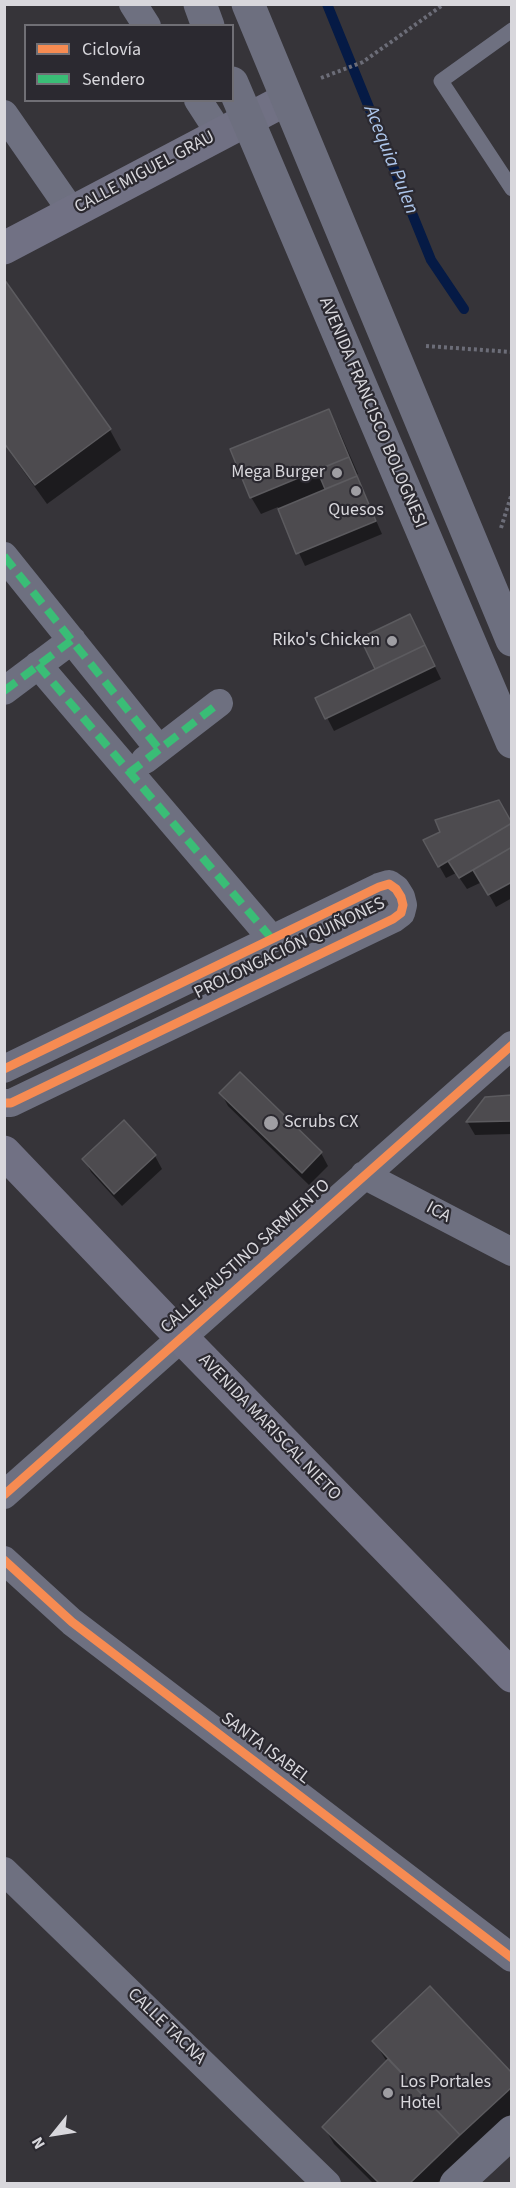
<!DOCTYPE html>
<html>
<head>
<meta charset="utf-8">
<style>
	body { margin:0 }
	#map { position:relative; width:516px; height:2188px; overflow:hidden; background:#363439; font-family:"Source Sans 3",sans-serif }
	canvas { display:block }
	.frame { position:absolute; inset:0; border:6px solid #d8d7dc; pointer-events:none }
	.legend { position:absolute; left:24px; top:24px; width:210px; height:78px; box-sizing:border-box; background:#2b2930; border:2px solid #706f75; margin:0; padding:8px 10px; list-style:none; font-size:18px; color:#d8d7dc }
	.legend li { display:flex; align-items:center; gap:12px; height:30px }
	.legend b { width:30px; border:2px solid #706f75 }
	.north { position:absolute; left:24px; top:2104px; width:60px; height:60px; -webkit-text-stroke:4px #2b2930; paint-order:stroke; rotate:240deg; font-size:16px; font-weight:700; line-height:24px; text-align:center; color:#d8d7dc }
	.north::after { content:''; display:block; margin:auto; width:21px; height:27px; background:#d8d7dc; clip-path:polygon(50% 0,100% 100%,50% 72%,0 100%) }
</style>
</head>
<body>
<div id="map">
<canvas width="516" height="2188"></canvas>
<div class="frame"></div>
<ul class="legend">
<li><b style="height:8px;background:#f68b52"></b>Ciclovía</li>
<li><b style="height:8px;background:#3abd76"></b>Sendero</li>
</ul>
<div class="north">N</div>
</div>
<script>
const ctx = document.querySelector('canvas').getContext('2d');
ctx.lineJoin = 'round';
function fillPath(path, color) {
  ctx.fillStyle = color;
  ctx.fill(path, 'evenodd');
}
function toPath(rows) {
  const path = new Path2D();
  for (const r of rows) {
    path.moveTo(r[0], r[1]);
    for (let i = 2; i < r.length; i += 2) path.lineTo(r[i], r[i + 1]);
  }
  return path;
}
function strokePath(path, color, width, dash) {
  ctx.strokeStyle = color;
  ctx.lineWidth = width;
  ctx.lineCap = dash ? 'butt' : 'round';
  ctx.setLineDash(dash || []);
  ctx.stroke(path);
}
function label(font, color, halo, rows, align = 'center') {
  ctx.font = font + ' "Source Sans 3",sans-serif';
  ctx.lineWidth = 4.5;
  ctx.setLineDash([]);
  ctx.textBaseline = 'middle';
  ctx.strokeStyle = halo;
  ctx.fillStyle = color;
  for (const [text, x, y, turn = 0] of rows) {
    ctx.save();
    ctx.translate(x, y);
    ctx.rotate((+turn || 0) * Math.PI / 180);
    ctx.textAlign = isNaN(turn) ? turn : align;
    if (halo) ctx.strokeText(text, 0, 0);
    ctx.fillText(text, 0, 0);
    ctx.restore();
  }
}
const shadow = toPath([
	[4,282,110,430,121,450,47,504,4,444],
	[328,411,338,428,358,474,356,475,360,484,382,534,305,566,278,507,261,514,251,497],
	[416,628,441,679,334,731,317,698,377,670,362,638],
	[512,825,512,898,496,907,482,882,467,889,456,873,446,878,425,841],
	[221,1093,321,1153,328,1166,309,1185,228,1106],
	[512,1097,512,1134,475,1135,468,1123,486,1098],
	[124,1123,155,1156,162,1169,122,1206,91,1172,84,1159],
	[374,2041,512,2075,512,2113,436,2184,374,2184,334,2144,324,2127,387,2062]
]);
const stream = toPath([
	[327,4,431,260,464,309]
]);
const building = toPath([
	[4,279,111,429,35,485,4,443,4,279],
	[329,409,349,457,250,498,230,449,329,409],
	[349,457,357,476,325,489,317,470,349,457],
	[357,476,376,521,296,554,278,509,357,476],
	[410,614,425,645,375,669,360,638,410,614],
	[425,645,435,666,325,719,315,698,425,645],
	[499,800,512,823,438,867,423,840,440,832,435,820,499,800],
	[512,823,512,847,459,878,448,861,512,823],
	[512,847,512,882,488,895,473,870,512,847],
	[240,1072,322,1152,302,1173,219,1093,240,1072],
	[512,1095,512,1121,466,1122,485,1097,512,1095],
	[124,1120,156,1155,114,1194,82,1159,124,1120],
	[430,1986,512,2073,512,2087,460,2135,372,2041,430,1986],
	[388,2059,460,2135,409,2184,380,2184,322,2127,388,2059]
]);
const path = toPath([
	[321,78,363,62,444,4],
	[426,346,512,352],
	[501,528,512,493]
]);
const lane = toPath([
	[512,30,441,81,512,189]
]);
const street = toPath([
	[133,4,147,26],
	[198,100,220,134],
	[4,114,72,212],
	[4,556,159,749],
	[38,665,272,939],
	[4,691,72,640],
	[145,760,219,703],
	[4,1069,379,887,389,884,396,889,401,897,403,905,401,913,393,919,11,1103,4,1103],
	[364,1175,512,1252],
	[4,1495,512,1045],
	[4,1560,72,1622,512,1958],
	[4,1871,327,2184]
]);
const secondary = toPath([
	[4,248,287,99],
	[4,1152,181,1337,512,1676]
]);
const primary = toPath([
	[200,4,208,26],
	[248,4,512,640],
	[232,83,512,742],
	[456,2184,512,2132]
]);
const quiet = toPath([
	[4,556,159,749],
	[38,665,272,939],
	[4,691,72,640],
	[129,773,219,703]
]);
const cycleway = toPath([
	[4,1069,379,887,389,884,396,889,401,897,403,905,401,913,393,919,11,1103,4,1103],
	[4,1495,512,1045],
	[4,1560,72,1622,512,1958]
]);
const markers = [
	[337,473,6,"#9f9ea3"],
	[356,491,6,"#9f9ea3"],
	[392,641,6,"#9f9ea3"],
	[271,1123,8,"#9f9ea3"],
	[388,2093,6,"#9f9ea3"]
];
const streetNames = [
	["CALLE MIGUEL GRAU",145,173,-28],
	["AVENIDA FRANCISCO BOLOGNESI",372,413,67],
	["PROLONGACIÓN QUIÑONES",290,949,-26],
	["ICA",438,1213,28],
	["CALLE FAUSTINO SARMIENTO",246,1257,-42],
	["AVENIDA MARISCAL NIETO",269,1428,46],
	["SANTA ISABEL",265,1749,37],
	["CALLE TACNA",166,2027,44]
];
const poiNames = [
	["Mega Burger",325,473],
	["Quesos",356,511,"center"],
	["Riko's Chicken",380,641],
	["Scrubs CX",284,1123,"left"],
	["Los Portales",400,2083,"left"],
	["Hotel",400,2104,"left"]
];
const waterNames = [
	["Acequia Pulen",390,160,68]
];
fillPath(shadow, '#0007');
strokePath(stream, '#051a45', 10);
fillPath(building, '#4d4b4f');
strokePath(building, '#5c5b5f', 1.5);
strokePath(path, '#6c6d78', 4, [3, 3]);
strokePath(lane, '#6e7080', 15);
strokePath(street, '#6e7080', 28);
strokePath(secondary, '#717184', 33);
strokePath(primary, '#6d6f7f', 33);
strokePath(quiet, '#3abd76', 8, [15, 8]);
strokePath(cycleway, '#f68b52', 9);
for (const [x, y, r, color] of markers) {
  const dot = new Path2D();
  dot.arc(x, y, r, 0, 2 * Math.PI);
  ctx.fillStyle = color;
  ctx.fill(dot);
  strokePath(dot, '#2b2930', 2);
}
label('18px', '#d8d7dc', '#2b2930', streetNames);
label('18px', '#d8d7dc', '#2b2930', poiNames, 'right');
label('italic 20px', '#aec7ec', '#2b2930', waterNames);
</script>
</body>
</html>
